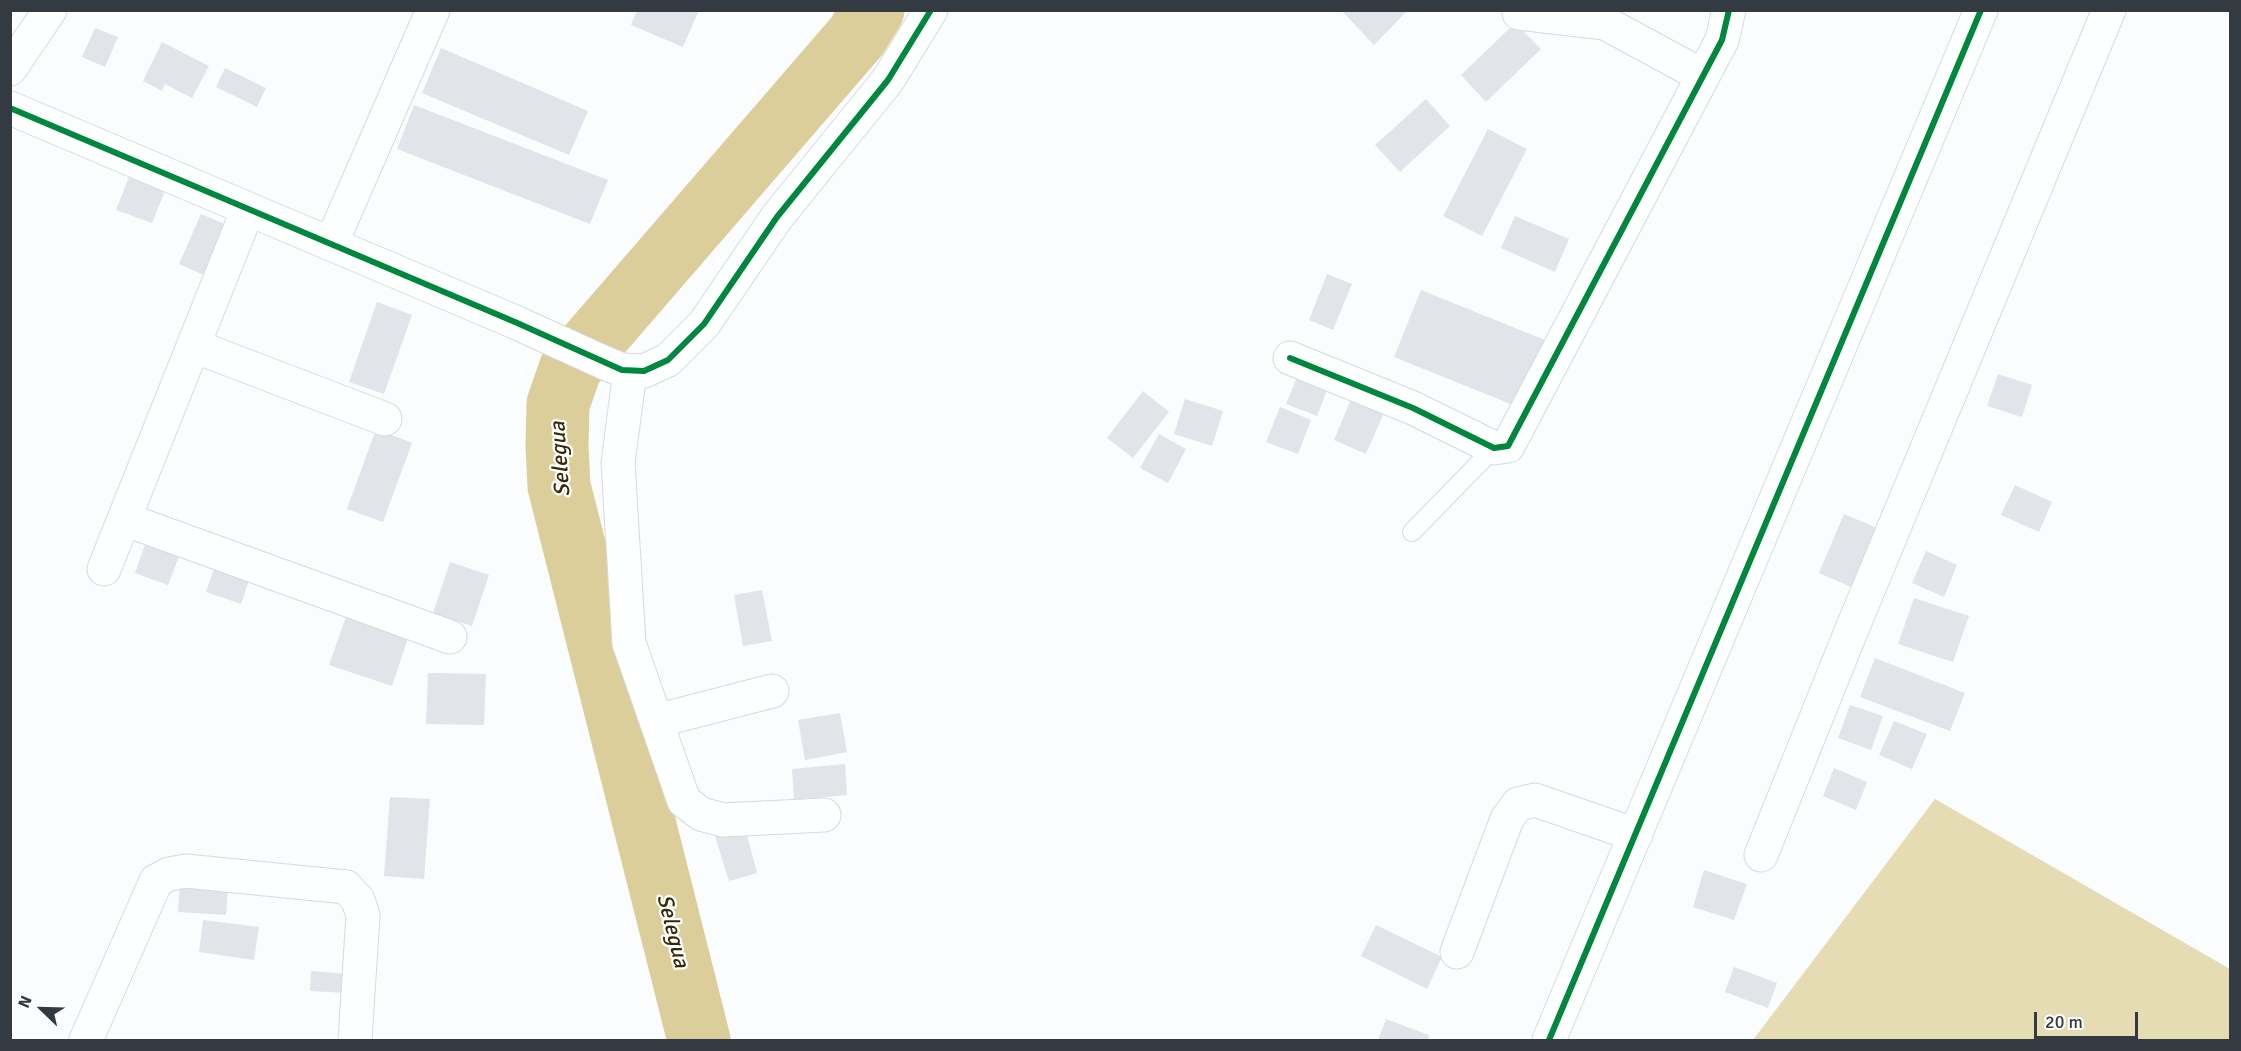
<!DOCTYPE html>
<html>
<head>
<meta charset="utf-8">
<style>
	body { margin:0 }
	#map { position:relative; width:2241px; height:1051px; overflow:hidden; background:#fafcfe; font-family:Signika,sans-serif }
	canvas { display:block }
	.frame { position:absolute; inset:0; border:12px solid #343a41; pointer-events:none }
	.north { position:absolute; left:12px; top:979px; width:60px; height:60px; -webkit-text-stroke:4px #fff; paint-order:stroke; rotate:293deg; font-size:16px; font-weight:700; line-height:24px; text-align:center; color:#343a41 }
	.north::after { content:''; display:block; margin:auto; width:21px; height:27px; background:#343a41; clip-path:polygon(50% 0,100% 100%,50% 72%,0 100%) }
	.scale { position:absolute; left:2034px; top:1012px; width:104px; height:27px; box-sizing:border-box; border:3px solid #343a41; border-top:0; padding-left:8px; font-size:18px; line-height:21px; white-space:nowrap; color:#343a41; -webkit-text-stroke:4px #fff; paint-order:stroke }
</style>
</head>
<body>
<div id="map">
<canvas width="2241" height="1051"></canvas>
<div class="frame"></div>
<div class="north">N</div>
<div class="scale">20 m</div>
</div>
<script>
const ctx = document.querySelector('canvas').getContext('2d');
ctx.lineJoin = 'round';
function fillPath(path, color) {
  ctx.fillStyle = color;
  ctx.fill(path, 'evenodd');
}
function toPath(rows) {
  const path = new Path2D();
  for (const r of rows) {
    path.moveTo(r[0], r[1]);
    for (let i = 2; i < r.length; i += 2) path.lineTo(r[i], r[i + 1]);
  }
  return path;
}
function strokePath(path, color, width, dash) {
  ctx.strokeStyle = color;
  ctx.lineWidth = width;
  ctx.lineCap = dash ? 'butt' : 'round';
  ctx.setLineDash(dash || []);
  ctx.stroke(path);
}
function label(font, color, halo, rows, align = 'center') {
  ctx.font = font + ' Signika,sans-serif';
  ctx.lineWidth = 4.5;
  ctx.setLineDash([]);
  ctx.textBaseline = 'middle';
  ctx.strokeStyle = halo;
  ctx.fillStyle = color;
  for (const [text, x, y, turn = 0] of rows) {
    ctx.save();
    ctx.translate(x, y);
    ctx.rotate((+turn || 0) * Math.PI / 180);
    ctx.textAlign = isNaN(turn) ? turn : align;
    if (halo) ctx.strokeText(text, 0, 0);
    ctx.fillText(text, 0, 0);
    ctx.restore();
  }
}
const forest = toPath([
	[1935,799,2230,969,2230,1040,1753,1040]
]);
const river = toPath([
	[699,1040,559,486,557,446,558,404,571,367,857,36,873,10]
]);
const building = toPath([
	[637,10,699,10,683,47,631,25],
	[1341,10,1408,10,1374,45],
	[1515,23,1541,49,1486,102,1461,75],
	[95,28,118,37,105,67,82,57],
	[162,42,209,66,192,98,165,84,162,91,143,81],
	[441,48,588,111,569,155,422,93],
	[225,68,266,88,257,107,216,87],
	[1426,99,1450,126,1400,172,1375,145],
	[414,105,608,180,590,224,397,149],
	[1488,129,1527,149,1482,236,1443,216],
	[129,177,165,191,152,223,116,210],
	[201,214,229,226,206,276,179,264],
	[1515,216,1569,239,1555,272,1501,248],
	[1327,274,1352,284,1333,330,1309,320],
	[1421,290,1545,340,1518,407,1394,357],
	[377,302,412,315,384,394,349,382],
	[1302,365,1332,377,1317,416,1286,404],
	[1998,374,2032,385,2022,417,1987,406],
	[1143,391,1169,412,1133,458,1107,438],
	[1353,394,1386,408,1366,454,1334,440],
	[1185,399,1223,411,1212,446,1174,434],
	[1280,407,1311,420,1298,454,1266,442],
	[376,429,412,443,383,522,347,509],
	[1159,434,1186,449,1168,483,1140,468],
	[2015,485,2052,502,2039,532,2001,515],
	[1844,514,1877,528,1851,587,1819,573],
	[146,542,180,554,168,585,135,573],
	[1926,551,1957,565,1944,597,1912,583],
	[450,562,489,575,472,626,433,613],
	[216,563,251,575,241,604,206,592],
	[762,590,772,641,743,646,734,595],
	[1914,598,1969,616,1953,662,1898,644],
	[349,608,411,629,392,686,329,665],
	[1875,658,1965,693,1950,731,1860,697],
	[428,673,486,674,484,725,426,724],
	[1850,705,1883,716,1871,750,1838,738],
	[840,713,847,752,805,760,798,720],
	[1894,721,1927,734,1912,769,1879,755],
	[845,764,847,795,794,800,792,769],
	[1834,768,1867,782,1856,810,1823,796],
	[390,797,430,799,424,879,384,876],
	[745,827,757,873,729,881,715,836],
	[1704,870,1747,884,1734,920,1693,907],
	[180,883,228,886,226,915,178,912],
	[203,920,259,927,254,960,199,952],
	[1376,925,1442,957,1427,989,1361,956],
	[1734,967,1777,983,1768,1008,1725,992],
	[311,971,346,974,345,993,310,991],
	[1386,1019,1429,1035,1428,1040,1378,1040]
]);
const service = toPath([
	[1412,532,1494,448]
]);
const minor = toPath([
	[1519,13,1605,23,1703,76],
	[10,69,50,10],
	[331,244,433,10],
	[561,343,605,363],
	[194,346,385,419],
	[1290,358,1413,408,1494,448,1508,446,1722,40,1729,10],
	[630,371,618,463,629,643,684,801,701,814,723,820,824,815],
	[124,519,450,637],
	[104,569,248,209],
	[656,721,772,691],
	[1761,855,1852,629,2109,10],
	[1457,952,1507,819,1518,804,1535,800,1636,835],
	[86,1040,156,881,169,874,186,871,346,887,358,900,363,915,355,1040],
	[1549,1040,1981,10]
]);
const tertiary = toPath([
	[10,108,515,322,561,343],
	[605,363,622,370,644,371,668,360,704,324,777,217,888,80,931,10]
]);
const cycleway = toPath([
	[10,108,515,322,622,370,644,371,668,360,704,324,777,217,888,80,931,10],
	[1290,358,1413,408,1494,448,1508,446,1722,40,1729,10],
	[1549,1040,1981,10]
]);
const waterNames = [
	["Selegua",561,459,-94],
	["Selegua",672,931,76]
];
fillPath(forest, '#e6dcb3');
strokePath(river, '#dcce9b', 63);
fillPath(building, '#e1e4e8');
strokePath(service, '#d6dade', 20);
strokePath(minor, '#d6dade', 35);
strokePath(tertiary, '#d6dade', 35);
strokePath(service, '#feffff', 18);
strokePath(minor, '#feffff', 33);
strokePath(tertiary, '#feffff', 33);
strokePath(cycleway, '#00873e', 6);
label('italic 22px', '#332a08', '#fff', waterNames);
</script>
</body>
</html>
